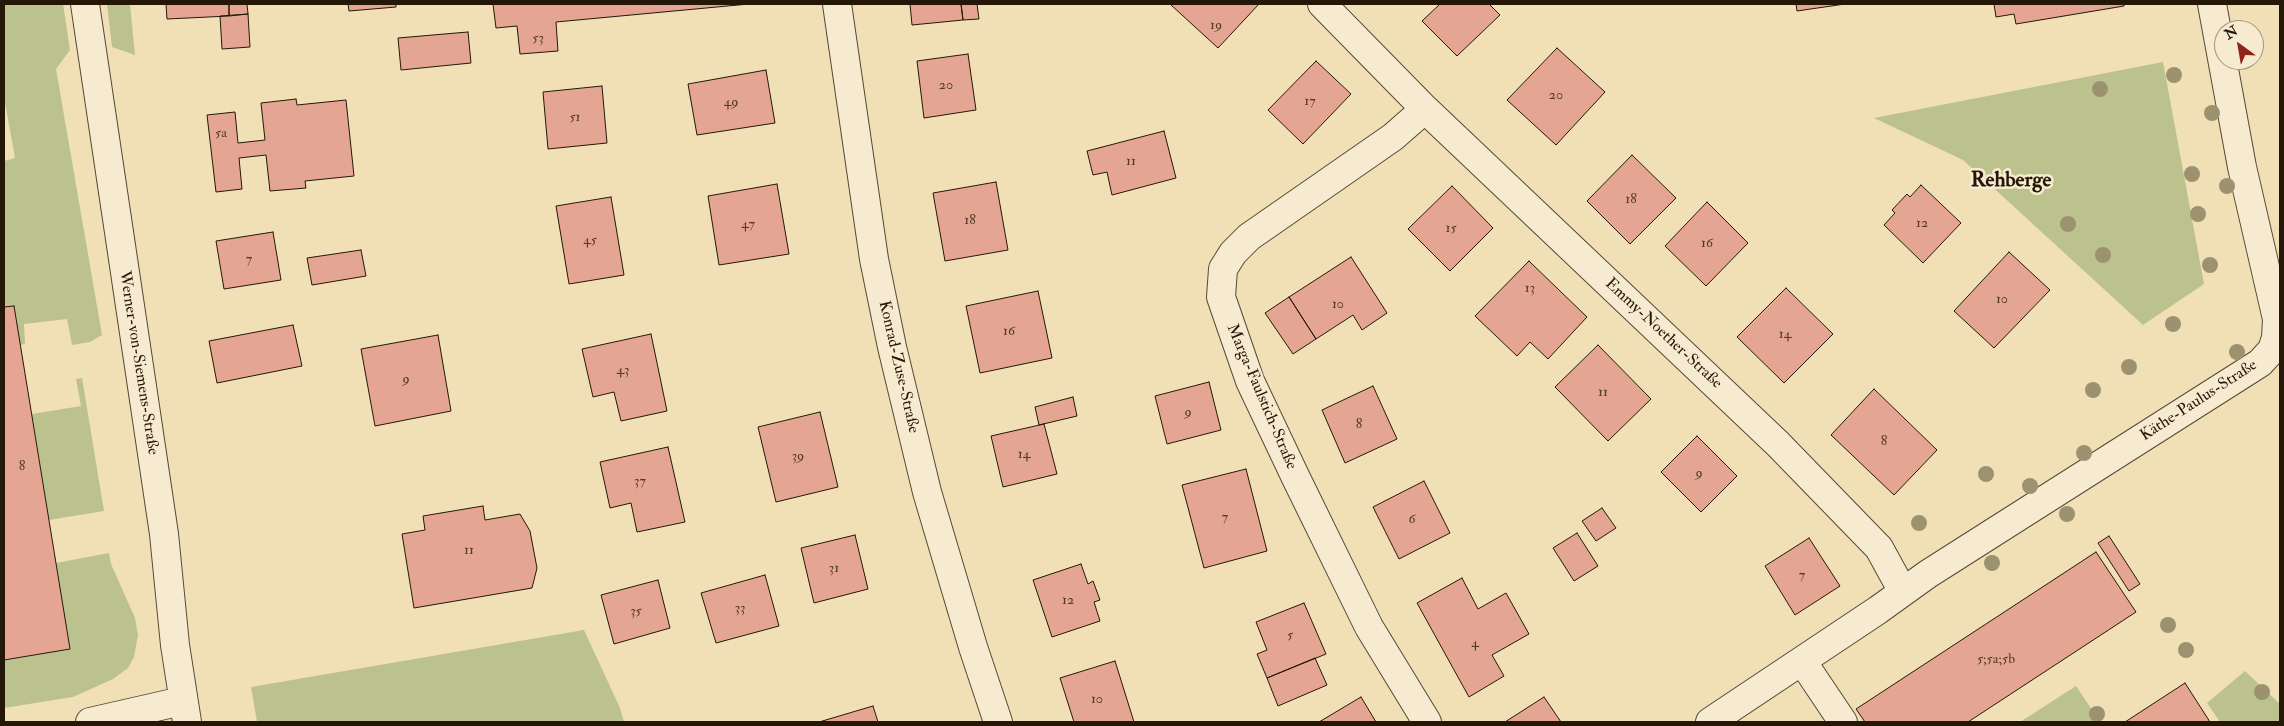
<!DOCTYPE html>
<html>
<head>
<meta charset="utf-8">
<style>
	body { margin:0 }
	#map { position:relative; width:2284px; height:726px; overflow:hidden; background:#f1e0b6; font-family:"IM FELL Double Pica",serif }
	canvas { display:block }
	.frame { position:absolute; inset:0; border:5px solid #241708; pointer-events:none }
	.north { position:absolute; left:2214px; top:20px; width:50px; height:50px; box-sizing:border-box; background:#f6ebd0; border:1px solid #a29680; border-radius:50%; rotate:328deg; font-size:14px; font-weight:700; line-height:20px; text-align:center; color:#241708 }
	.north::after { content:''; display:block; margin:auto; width:18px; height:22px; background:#8f2418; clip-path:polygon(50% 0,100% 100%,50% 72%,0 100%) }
</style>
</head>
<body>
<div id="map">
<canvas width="2284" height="726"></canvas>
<div class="frame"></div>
<div class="north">N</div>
</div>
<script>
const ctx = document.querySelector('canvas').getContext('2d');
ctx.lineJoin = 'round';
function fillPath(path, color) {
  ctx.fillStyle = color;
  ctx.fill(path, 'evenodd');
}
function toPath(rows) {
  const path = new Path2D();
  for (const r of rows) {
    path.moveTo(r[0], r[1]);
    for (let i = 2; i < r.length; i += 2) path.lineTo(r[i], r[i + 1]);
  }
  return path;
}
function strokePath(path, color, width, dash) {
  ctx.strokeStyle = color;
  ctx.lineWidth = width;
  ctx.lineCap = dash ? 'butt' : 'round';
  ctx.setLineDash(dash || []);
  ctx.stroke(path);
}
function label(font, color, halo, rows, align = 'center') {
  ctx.font = font + ' "IM FELL Double Pica",serif';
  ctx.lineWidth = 5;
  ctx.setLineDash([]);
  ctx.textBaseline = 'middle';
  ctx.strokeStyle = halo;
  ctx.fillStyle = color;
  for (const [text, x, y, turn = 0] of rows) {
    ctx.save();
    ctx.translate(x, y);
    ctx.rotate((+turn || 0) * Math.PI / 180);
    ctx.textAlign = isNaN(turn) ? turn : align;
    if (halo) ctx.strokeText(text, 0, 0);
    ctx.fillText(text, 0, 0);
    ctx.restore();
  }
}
const green = toPath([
	[4,4,63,4,70,50,56,69,102,335,90,342,72,345,67,319,24,324,25,344,20,345,14,306,4,307,4,161,15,158,4,97],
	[107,4,130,4,135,55,112,47],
	[2163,62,2204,284,2143,325,1963,160,1874,118],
	[82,378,104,511,49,520,32,414,81,406,76,379],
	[109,553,111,564,135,618,138,635,134,657,128,668,113,679,73,697,4,708,4,660,70,649,56,563],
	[584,630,620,708,624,722,257,722,251,687],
	[2245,671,2280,704,2280,722,2220,722,2207,703],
	[2076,686,2100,722,2020,722]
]);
const building = toPath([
	[166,4,229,4,229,16,167,19,166,4],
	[229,4,247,4,248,14,229,16,229,4],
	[348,4,396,4,396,7,349,11,348,4],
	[493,4,749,4,556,22,558,51,520,54,517,26,496,28,493,4],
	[910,4,961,4,963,20,912,25,910,4],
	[961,4,977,4,979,19,963,20,961,4],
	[1170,4,1259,4,1218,48,1170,4],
	[1440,4,1489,4,1500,15,1457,56,1422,21,1440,4],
	[1796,4,1845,4,1797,11,1796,4],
	[1994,4,2124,4,2124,6,2016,24,2014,14,1996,17,1994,4],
	[248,14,250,47,222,49,220,16,248,14],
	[468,32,471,63,401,70,398,38,468,32],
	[1557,48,1605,92,1556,145,1507,100,1557,48],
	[968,54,976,110,924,118,917,61,968,54],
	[1316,61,1351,94,1303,144,1268,110,1316,61],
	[766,70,775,123,697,135,688,84,766,70],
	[602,86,607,143,548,149,543,92,602,86],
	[296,99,297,105,346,100,354,176,305,181,306,188,270,191,266,155,239,158,242,189,216,192,207,115,235,112,238,143,265,140,261,103,296,99],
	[1164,131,1176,178,1112,195,1107,172,1093,175,1087,151,1164,131],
	[1632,155,1676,198,1630,244,1587,201,1632,155],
	[996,182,1008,250,945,261,933,193,996,182],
	[777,184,789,254,719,265,708,196,777,184],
	[1921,185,1961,223,1923,263,1884,225,1895,213,1892,210,1907,194,1910,197,1921,185],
	[1452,186,1493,228,1450,271,1408,229,1452,186],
	[611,197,624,275,569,284,556,206,611,197],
	[1707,202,1748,243,1706,286,1665,246,1707,202],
	[273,232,281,280,224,289,216,241,273,232],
	[361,250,366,276,312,285,307,258,361,250],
	[2009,252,2050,290,1994,348,1954,311,2009,252],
	[1351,257,1387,313,1362,330,1353,315,1316,339,1289,297,1351,257],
	[1529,261,1587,317,1548,359,1530,342,1517,356,1475,316,1529,261],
	[1786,288,1833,334,1784,383,1737,337,1786,288],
	[1038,291,1052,358,980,373,966,306,1038,291],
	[1289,297,1316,339,1293,354,1265,313,1289,297],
	[14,306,70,649,4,660,4,307,14,306],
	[293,325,302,366,217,383,209,341,293,325],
	[651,334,667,411,621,421,614,392,593,397,582,349,651,334],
	[438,335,451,411,375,426,361,349,438,335],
	[1598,345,1651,399,1608,441,1555,387,1598,345],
	[1209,382,1221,430,1167,444,1155,396,1209,382],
	[1373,386,1397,439,1345,463,1322,410,1373,386],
	[1874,389,1937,450,1894,495,1831,435,1874,389],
	[1073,397,1077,416,1039,425,1035,407,1073,397],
	[820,412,838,487,776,502,758,427,820,412],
	[1044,424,1057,474,1003,487,991,436,1044,424],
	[1697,436,1737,476,1701,512,1661,472,1697,436],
	[668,447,685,522,637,532,631,503,610,508,600,462,668,447],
	[1246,469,1267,551,1204,568,1182,485,1246,469],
	[1424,481,1450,533,1399,559,1373,507,1424,481],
	[483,506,485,520,520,514,530,531,537,568,532,588,414,608,402,534,425,530,423,516,483,506],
	[1602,508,1616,528,1596,541,1582,521,1602,508],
	[1577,533,1598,566,1574,581,1553,548,1577,533],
	[855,535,868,589,814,603,801,548,855,535],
	[2109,536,2140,584,2129,591,2098,543,2109,536],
	[1809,538,1840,586,1795,615,1765,566,1809,538],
	[2096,552,2136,612,1968,722,1865,722,1856,709,2096,552],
	[1081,564,1088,584,1093,581,1100,600,1094,602,1100,621,1052,637,1033,580,1081,564],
	[765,575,779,626,716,643,701,593,765,575],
	[1462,578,1478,609,1506,593,1529,634,1492,655,1504,676,1469,697,1417,603,1462,578],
	[658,580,670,628,614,644,601,595,658,580],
	[1304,603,1326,654,1267,678,1257,654,1267,650,1256,622,1304,603],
	[1315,658,1327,685,1278,706,1267,678,1315,658],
	[1115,661,1134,722,1074,722,1060,678,1115,661],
	[2185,683,2210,722,2125,722,2185,683],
	[1361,697,1376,722,1319,722,1361,697],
	[1544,697,1561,722,1505,722,1544,697],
	[873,706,878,722,819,722,873,706]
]);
const minor = toPath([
	[85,4,164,534,175,645,187,722],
	[837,4,874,259,892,347,927,492,973,647,998,722],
	[1322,4,1425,109,1778,444,1879,548,1902,590],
	[1425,109,1393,137,1249,237,1233,253,1223,269,1221,297,1250,381,1296,478,1369,627,1427,722],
	[1802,661,1843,722],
	[90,722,182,701],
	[1710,722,1878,610,1928,574,2260,363,2272,350,2276,338,2277,319,2242,167,2212,4]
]);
const trees = [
	[2174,75],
	[2100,89],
	[2212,113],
	[2192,174],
	[2227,186],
	[2198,214],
	[2068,224],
	[2103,255],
	[2210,265],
	[2173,324],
	[2237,352],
	[2129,367],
	[2093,390],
	[2084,453],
	[1986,474],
	[2030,486],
	[2067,514],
	[1919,523],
	[1992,563],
	[2168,625],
	[2186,650],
	[2262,692],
	[2097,714]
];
const numberNames = [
	["19",1216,26],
	["53",538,39],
	["20",946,86],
	["20",1556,96],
	["17",1310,102],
	["49",731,103],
	["51",575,118],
	["5a",221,134],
	["11",1131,162],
	["18",1631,200],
	["18",970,221],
	["12",1922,224],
	["47",748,225],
	["15",1451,229],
	["45",590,241],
	["16",1707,244],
	["7",249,260],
	["13",1530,289],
	["10",2002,300],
	["10",1338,305],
	["16",1009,332],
	["14",1785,335],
	["43",623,371],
	["9",406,380],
	["11",1603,393],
	["9",1188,413],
	["8",1359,425],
	["8",1884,442],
	["14",1024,455],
	["39",798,457],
	["8",22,467],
	["9",1699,474],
	["37",640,482],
	["7",1225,518],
	["6",1412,520],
	["11",469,551],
	["31",834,569],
	["7",1802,576],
	["12",1068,601],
	["33",740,609],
	["35",636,612],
	["5",1290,636],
	["4",1475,644],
	["5;5a;5b",1996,660],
	["10",1097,700]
];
const streetNames = [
	["Emmy-Noether-Straße",1663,334,43],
	["Werner-von-Siemens-Straße",138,363,81],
	["Konrad-Zuse-Straße",898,367,77],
	["Marga-Faulstich-Straße",1261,397,67],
	["Käthe-Paulus-Straße",2199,401,-33]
];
const districtNames = [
	["Rehberge",2011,181]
];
fillPath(green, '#bbc28d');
fillPath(building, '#e5a593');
strokePath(building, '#241708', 1);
strokePath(minor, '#574934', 30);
strokePath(minor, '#f6ebd0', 28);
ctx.fillStyle = '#9d9270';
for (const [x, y] of trees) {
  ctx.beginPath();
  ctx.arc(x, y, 8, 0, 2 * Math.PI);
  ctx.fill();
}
label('14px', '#543a2b', null, numberNames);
label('16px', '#241708', '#f6ebd0', streetNames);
label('bold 21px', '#241708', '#f6ebd0', districtNames);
</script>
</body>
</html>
